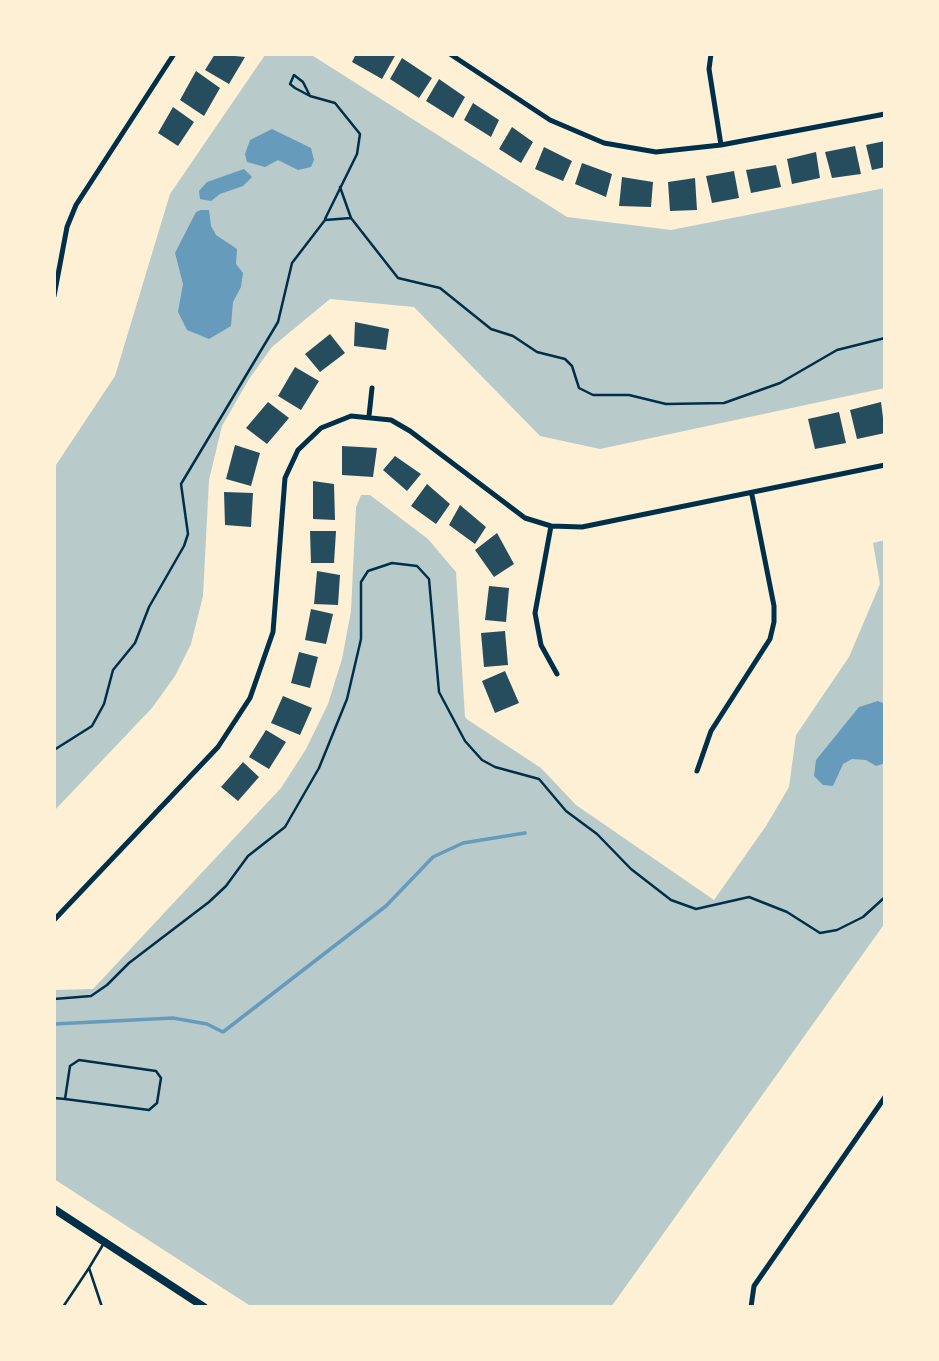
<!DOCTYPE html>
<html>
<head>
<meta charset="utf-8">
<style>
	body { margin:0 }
	#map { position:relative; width:939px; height:1361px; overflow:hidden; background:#fdf0d5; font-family:Arial,sans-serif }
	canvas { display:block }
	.frame { position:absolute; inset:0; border:56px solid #fdf0d5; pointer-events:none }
</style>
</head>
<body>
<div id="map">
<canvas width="939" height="1361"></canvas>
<div class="frame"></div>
</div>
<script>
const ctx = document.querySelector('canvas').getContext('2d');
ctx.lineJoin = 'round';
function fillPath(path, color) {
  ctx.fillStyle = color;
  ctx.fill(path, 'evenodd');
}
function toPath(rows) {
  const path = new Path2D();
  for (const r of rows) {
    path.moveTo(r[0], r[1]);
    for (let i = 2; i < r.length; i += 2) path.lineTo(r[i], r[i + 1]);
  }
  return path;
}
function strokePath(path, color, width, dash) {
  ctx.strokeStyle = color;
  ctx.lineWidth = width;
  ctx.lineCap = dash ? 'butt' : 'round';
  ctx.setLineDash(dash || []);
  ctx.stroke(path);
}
const green = toPath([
	[310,54,567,217,671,230,885,188,885,388,600,449,540,436,414,307,330,299,272,347,249,379,222,426,209,480,203,596,191,644,175,676,152,708,54,811,54,468,115,376,170,194,265,55],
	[361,495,370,495,428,539,456,572,465,717,468,720,541,768,576,805,714,900,766,826,789,787,796,735,849,657,880,584,873,543,885,540,885,923,611,1307,252,1307,54,1179,54,990,93,989,281,788,306,749,328,704,342,659,351,611,356,507]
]);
const water = toPath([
	[272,129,311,148,314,160,311,167,298,170,278,160,265,167,247,162,245,154,250,140],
	[244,169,252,177,243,186,220,194,211,201,200,199,199,191,207,182],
	[201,210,209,210,211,226,216,235,237,249,236,264,243,273,241,287,233,302,231,326,209,339,187,330,178,312,183,284,175,253,196,212],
	[878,701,885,704,885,763,876,766,866,760,852,759,843,764,833,786,823,785,814,776,816,760,859,707]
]);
const stream = toPath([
	[54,1024,173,1018,207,1024,223,1032,386,906,433,857,463,843,525,833]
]);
const building = toPath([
	[215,54,245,57,229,84,205,70],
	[356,54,396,54,382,79,352,62],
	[402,58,432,78,419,98,390,79],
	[196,71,220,88,204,116,180,100],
	[439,79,465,97,453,118,426,101],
	[473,103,499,120,491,137,464,120],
	[173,107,194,122,178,146,158,133],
	[512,127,533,142,521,163,499,149],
	[885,141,885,167,872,170,866,145],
	[855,146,861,174,832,178,825,152],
	[544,147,572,161,563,181,535,169],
	[816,152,820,178,792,184,787,159],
	[582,163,612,174,606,197,575,184],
	[776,165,781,187,751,193,746,170],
	[734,171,739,198,712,203,706,176],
	[622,177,653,182,651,207,619,206],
	[695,178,697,210,670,211,668,182],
	[355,322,389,329,386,350,354,346],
	[330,334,345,353,320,372,305,354],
	[295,367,319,381,301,410,278,396],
	[268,402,289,418,267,444,246,428],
	[881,402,885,433,857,439,850,410],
	[839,412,846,443,815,449,808,419],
	[235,445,260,453,251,486,226,479],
	[342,446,377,448,373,477,342,475],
	[395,456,421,474,407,491,383,470],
	[313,481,334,484,335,520,313,519],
	[427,484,450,504,436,524,411,506],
	[224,492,253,493,251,527,225,525],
	[460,505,486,527,475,544,449,525],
	[310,531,336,531,334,563,311,563],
	[497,533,514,564,494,577,475,550],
	[317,571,340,575,338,605,314,604],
	[489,586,509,588,506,622,485,620],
	[311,609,333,614,326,644,305,640],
	[505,631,508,665,484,667,481,633],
	[299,652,318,657,310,688,291,683],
	[505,671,519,703,495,713,482,681],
	[283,696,312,708,300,735,271,723],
	[266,730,286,742,269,769,249,757],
	[243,762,259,777,238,801,221,787]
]);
const service = toPath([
	[310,96,303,82,294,75,290,84,295,88,310,96,335,103,360,134,357,154,325,219],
	[340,187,351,218,398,278,440,288,491,329,513,336,537,352,565,359,572,366,579,388,593,395,629,395,666,404,724,403,780,383,837,350,885,338],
	[54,750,92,726,104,704,113,670,135,643,149,607,184,546,188,534,181,484,278,322,292,263,325,220,351,218],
	[54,999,91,996,107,985,129,963,209,902,226,886,248,856,285,827,319,768,347,699,361,639,361,582,368,571,392,563,417,566,429,579,439,692,465,741,482,760,495,767,539,779,566,811,597,834,631,869,671,900,696,909,749,897,787,912,820,933,837,930,863,917,885,897],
	[54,1098,65,1099,149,1110,157,1103,161,1078,156,1071,79,1060,70,1066,65,1099],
	[63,1307,89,1268],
	[102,1307,89,1268,104,1243]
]);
const minor = toPath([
	[450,54,550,120,604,143,656,152,721,145,885,114],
	[711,54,709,69,721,145],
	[54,296,67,227,76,205,174,54],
	[369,416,372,388],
	[551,526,535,613,541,645,557,674],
	[697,771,711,731,770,639,774,622,774,606,752,495],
	[54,920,218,747,250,698,273,632,285,478,298,450,321,428,351,416,391,420,410,431,525,518,551,526,582,527,885,465],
	[751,1307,754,1286,885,1097]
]);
const primary = toPath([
	[54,1209,204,1307]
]);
fillPath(green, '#b9caca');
fillPath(water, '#669bbc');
strokePath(stream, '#669bbc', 3.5);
fillPath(building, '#264d5e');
strokePath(service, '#003049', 2.5);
strokePath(minor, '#003049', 5);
strokePath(primary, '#003049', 8);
</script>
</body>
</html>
